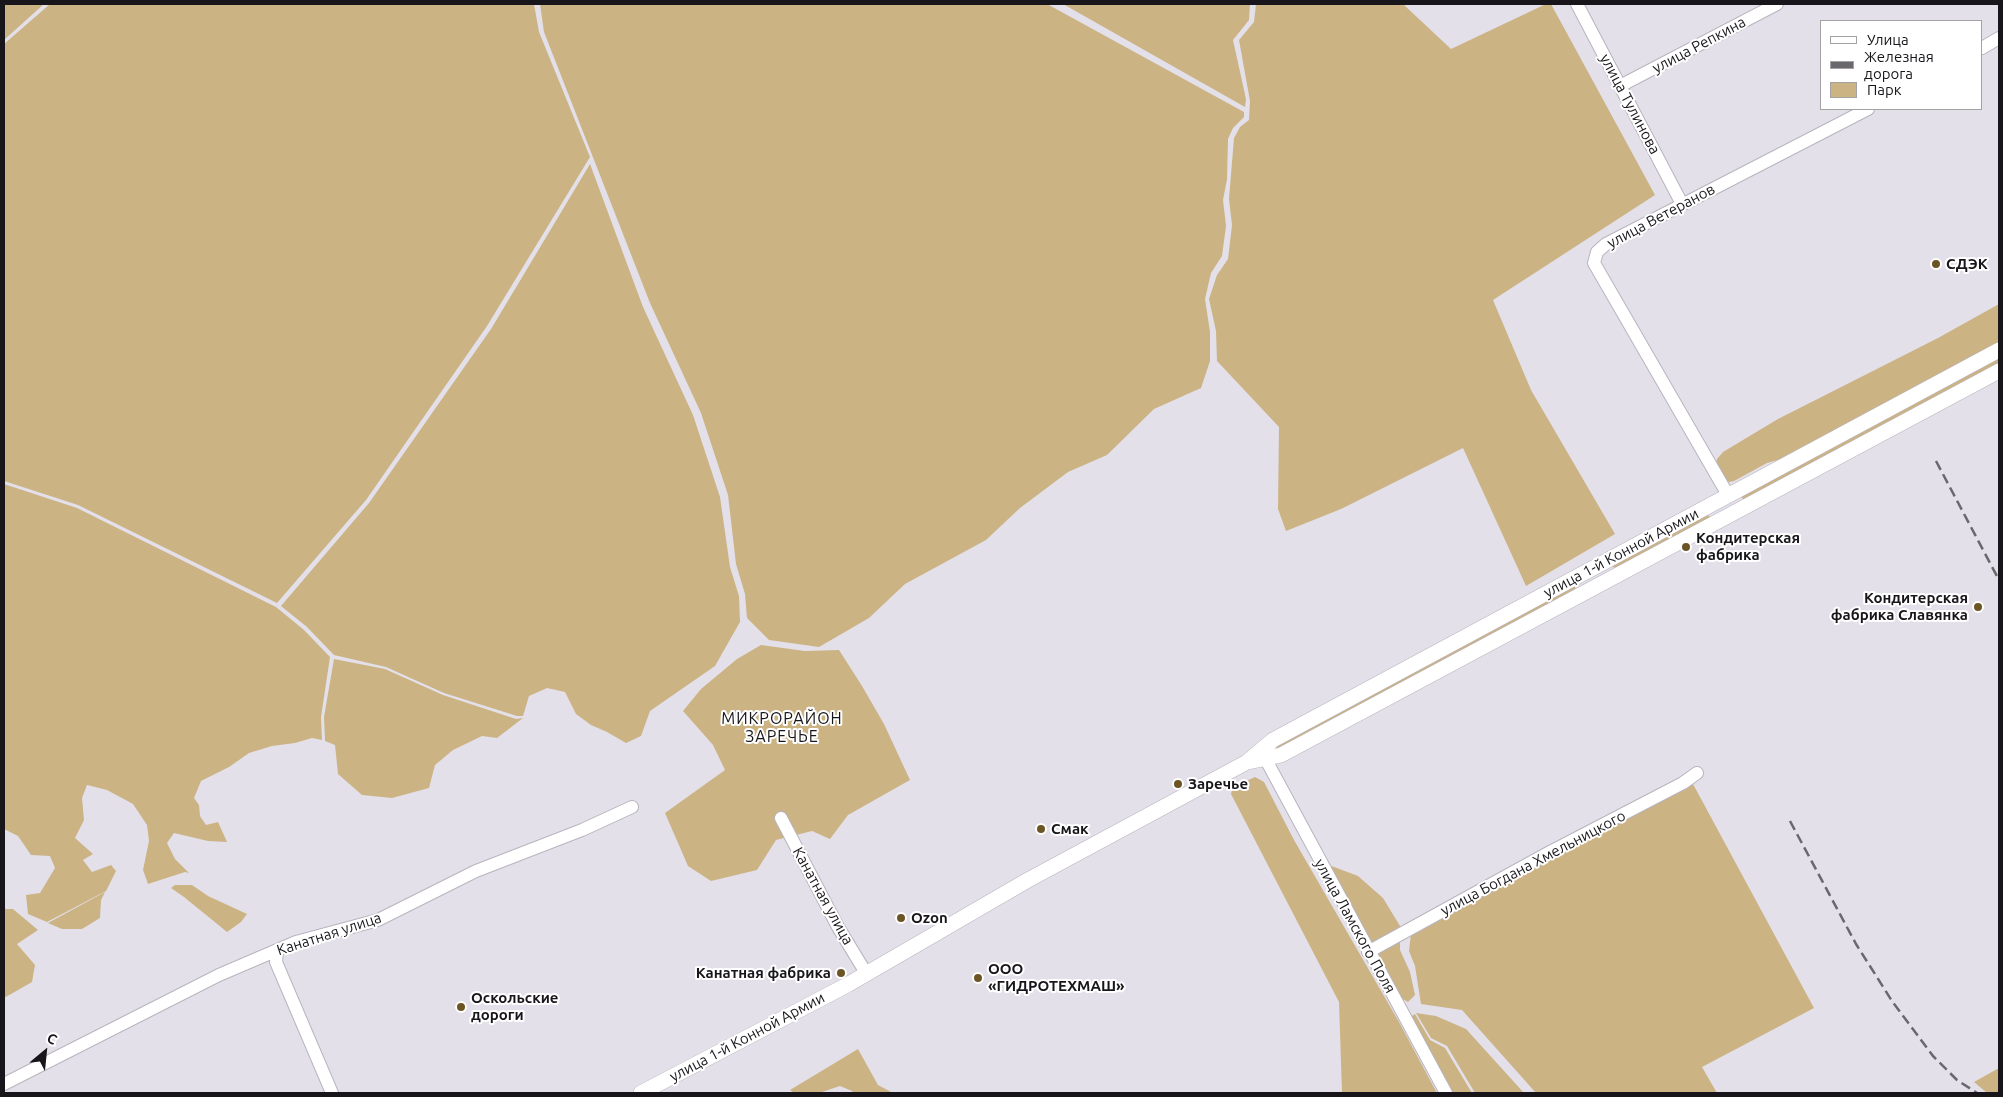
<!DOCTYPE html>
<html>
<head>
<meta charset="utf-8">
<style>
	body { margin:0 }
	#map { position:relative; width:2003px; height:1097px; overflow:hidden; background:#e4e0ea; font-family:Ubuntu,sans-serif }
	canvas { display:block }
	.frame { position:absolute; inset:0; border:5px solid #18161a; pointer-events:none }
	.legend { position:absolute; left:1820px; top:20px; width:162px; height:90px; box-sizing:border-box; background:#fff; border:1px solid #a3a2a3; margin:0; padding:6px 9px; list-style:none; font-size:15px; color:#18161a }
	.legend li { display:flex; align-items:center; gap:10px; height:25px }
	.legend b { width:25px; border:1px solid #a3a2a3 }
	.north { position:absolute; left:20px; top:1027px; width:50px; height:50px; -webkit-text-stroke:4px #fff; paint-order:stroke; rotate:28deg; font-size:14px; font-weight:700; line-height:20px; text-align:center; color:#18161a }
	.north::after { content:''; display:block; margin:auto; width:18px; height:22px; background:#18161a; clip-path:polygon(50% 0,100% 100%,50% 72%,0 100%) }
</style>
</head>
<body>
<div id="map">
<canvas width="2003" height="1097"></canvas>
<div class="frame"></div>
<ul class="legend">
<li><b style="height:6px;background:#fff"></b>Улица</li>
<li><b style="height:6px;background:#6a676d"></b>Железная дорога</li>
<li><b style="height:14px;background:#cbb384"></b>Парк</li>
</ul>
<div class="north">С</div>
</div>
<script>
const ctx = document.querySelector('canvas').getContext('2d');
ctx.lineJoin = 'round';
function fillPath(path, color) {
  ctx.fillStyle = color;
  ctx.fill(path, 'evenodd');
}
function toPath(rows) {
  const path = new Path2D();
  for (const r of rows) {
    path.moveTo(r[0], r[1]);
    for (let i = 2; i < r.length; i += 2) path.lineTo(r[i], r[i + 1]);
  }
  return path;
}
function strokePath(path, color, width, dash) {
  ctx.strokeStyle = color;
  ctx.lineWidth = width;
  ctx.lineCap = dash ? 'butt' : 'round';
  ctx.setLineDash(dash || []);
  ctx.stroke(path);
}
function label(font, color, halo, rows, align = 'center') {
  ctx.font = font + ' Ubuntu,sans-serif';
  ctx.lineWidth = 4;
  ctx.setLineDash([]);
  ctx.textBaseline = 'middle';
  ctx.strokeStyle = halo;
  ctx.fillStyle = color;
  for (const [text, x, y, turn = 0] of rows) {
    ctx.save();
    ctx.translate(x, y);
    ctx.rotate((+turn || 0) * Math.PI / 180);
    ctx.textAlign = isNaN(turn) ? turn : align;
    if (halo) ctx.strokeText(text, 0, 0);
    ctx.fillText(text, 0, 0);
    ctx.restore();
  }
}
const green = toPath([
	[4,4,44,4,4,40],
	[50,4,534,4,539,32,590,157,487,326,366,500,277,603,78,505,4,481,4,44],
	[540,4,1047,4,1244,112,1244,117,1233,128,1228,139,1227,179,1223,200,1226,226,1222,256,1211,273,1205,299,1210,332,1210,361,1201,388,1154,409,1107,455,1068,472,1020,508,986,540,905,584,869,618,819,647,769,640,747,618,745,594,736,564,728,495,701,413,650,303,544,32],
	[1063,4,1250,4,1249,20,1233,40,1246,99,1245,107],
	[1256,4,1403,4,1451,49,1546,4,1551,4,1655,195,1493,300,1531,390,1615,534,1526,586,1463,448,1341,509,1286,531,1278,509,1279,427,1217,361,1216,331,1209,299,1217,275,1228,259,1232,225,1229,199,1234,138,1240,127,1249,120,1250,101,1239,40,1254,22],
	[590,164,643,307,693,415,720,497,730,567,739,596,740,622,715,666,650,711,641,736,626,743,607,732,591,725,576,714,565,692,547,688,529,696,523,716,517,716,444,693,386,667,334,655,307,627,281,606,369,503,491,329],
	[1999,304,1999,344,1785,458,1767,463,1734,481,1729,482,1724,480,1716,466,1717,459,1723,452,1778,419,1938,338],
	[1999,358,1999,364,1871,431,1744,500,1742,498,1742,496],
	[4,484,77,508,276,607,304,630,330,657,321,717,322,740,312,738,295,743,272,746,249,753,229,767,201,781,194,798,199,805,200,816,206,825,218,822,227,842,208,841,174,833,167,843,175,859,189,873,185,872,148,884,143,870,149,841,147,825,133,804,107,790,87,785,82,798,84,820,75,838,93,854,83,860,92,872,111,865,116,871,106,891,47,922,28,914,26,895,40,893,55,868,50,856,31,855,18,836,4,829],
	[1708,515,1710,517,1709,519,1618,568,1612,567,1613,565,1704,516],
	[1572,586,1575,587,1576,589,1275,751,1273,749,1281,741],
	[761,645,805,651,839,650,862,686,884,724,910,780,848,815,830,839,812,831,776,840,757,870,711,881,688,866,665,813,725,770,713,745,683,711,701,689,737,659],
	[334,659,385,669,443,695,516,719,523,718,497,738,482,736,453,750,435,765,429,788,392,798,362,795,338,774,335,745,325,741,324,717],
	[1255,777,1264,782,1294,840,1399,1022,1437,1093,1342,1093,1339,1002,1231,794,1233,787],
	[1693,784,1814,1008,1702,1067,1717,1093,1536,1093,1462,1010,1421,1004,1415,966,1409,951,1411,934],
	[1326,864,1358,876,1383,898,1400,926,1400,950,1410,972,1415,995,1408,1002,1399,997],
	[175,885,192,885,208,896,247,914,241,922,227,932,184,897,171,888],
	[105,892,101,900,100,918,82,929,62,929,48,923],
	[4,909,13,909,38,930,17,944,35,965,32,982,4,998],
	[1416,1013,1436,1016,1466,1029,1524,1093,1475,1093,1447,1046,1431,1038],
	[1415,1014,1430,1040,1445,1048,1472,1093,1450,1093,1410,1020,1412,1016],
	[858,1049,878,1085,893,1093,853,1093,852,1091,840,1086,819,1093,794,1093,790,1090],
	[1999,1068,1999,1093,1987,1093,1974,1082]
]);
const minor = toPath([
	[1577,4,1682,204],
	[1982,48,1999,38],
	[1620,86,1777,4],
	[1728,495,1594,263,1597,252,1606,244,1868,109],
	[1265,758,1446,1093],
	[781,818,838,927,866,973],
	[277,950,276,962,332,1093],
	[1368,952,1550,852,1683,783,1697,773],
	[4,1084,219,975,296,942,378,920,476,871,582,830,632,807]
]);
const major = toPath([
	[1248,762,1281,755,1999,371],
	[641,1093,847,985,1028,880,1247,762,1273,740,1999,350]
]);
const rail = toPath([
	[1936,461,1999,580],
	[1790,821,1856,944,1892,1001,1933,1056,1957,1080,1977,1093]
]);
const markers = [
	[1936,264,5,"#6c5525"],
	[1686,547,5,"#6c5525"],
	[1978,607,5,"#6c5525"],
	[1178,784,5,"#6c5525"],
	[1041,829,5,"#6c5525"],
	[901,918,5,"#6c5525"],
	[841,973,5,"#6c5525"],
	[978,978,5,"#6c5525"],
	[461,1007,5,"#6c5525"]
];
const streetNames = [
	["улица Репкина",1699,45,-28],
	["улица Тулинова",1630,104,62],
	["улица Ветеранов",1661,216,-28],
	["улица 1-й Конной Армии",1621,553,-28],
	["улица Богдана Хмельницкого",1533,863,-28],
	["Канатная улица",823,896,61],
	["улица Ламского Поля",1355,926,61],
	["Канатная улица",329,934,-18],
	["улица 1-й Конной Армии",747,1037,-28]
];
const poiNames = [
	["СДЭК",1946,264],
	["Кондитерская",1696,538],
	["фабрика",1696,555],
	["Кондитерская",1968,598,"right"],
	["фабрика Славянка",1968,615,"right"],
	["Заречье",1188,784],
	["Смак",1051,829],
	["Ozon",911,918],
	["ООО",988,969],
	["«ГИДРОТЕХМАШ»",988,986],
	["Канатная фабрика",831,973,"right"],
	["Оскольские",471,998],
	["дороги",471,1015]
];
const neighbourhoodNames = [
	["МИКРОРАЙОН",782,719],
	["ЗАРЕЧЬЕ",782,737]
];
fillPath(green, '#cbb384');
strokePath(minor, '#b8b4be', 14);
strokePath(major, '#b8b4be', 16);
strokePath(minor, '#fff', 12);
strokePath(major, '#fff', 15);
strokePath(rail, '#6a676d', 2.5, [10, 5]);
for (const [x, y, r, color] of markers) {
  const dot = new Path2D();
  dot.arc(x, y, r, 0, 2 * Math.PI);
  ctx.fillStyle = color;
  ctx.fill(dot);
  strokePath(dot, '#fff', 2);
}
label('15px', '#18161a', '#fff', streetNames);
label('bold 15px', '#18161a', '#fff', poiNames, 'left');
ctx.letterSpacing = '1px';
label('16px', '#18161a', '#fff', neighbourhoodNames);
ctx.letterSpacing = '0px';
</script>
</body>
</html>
